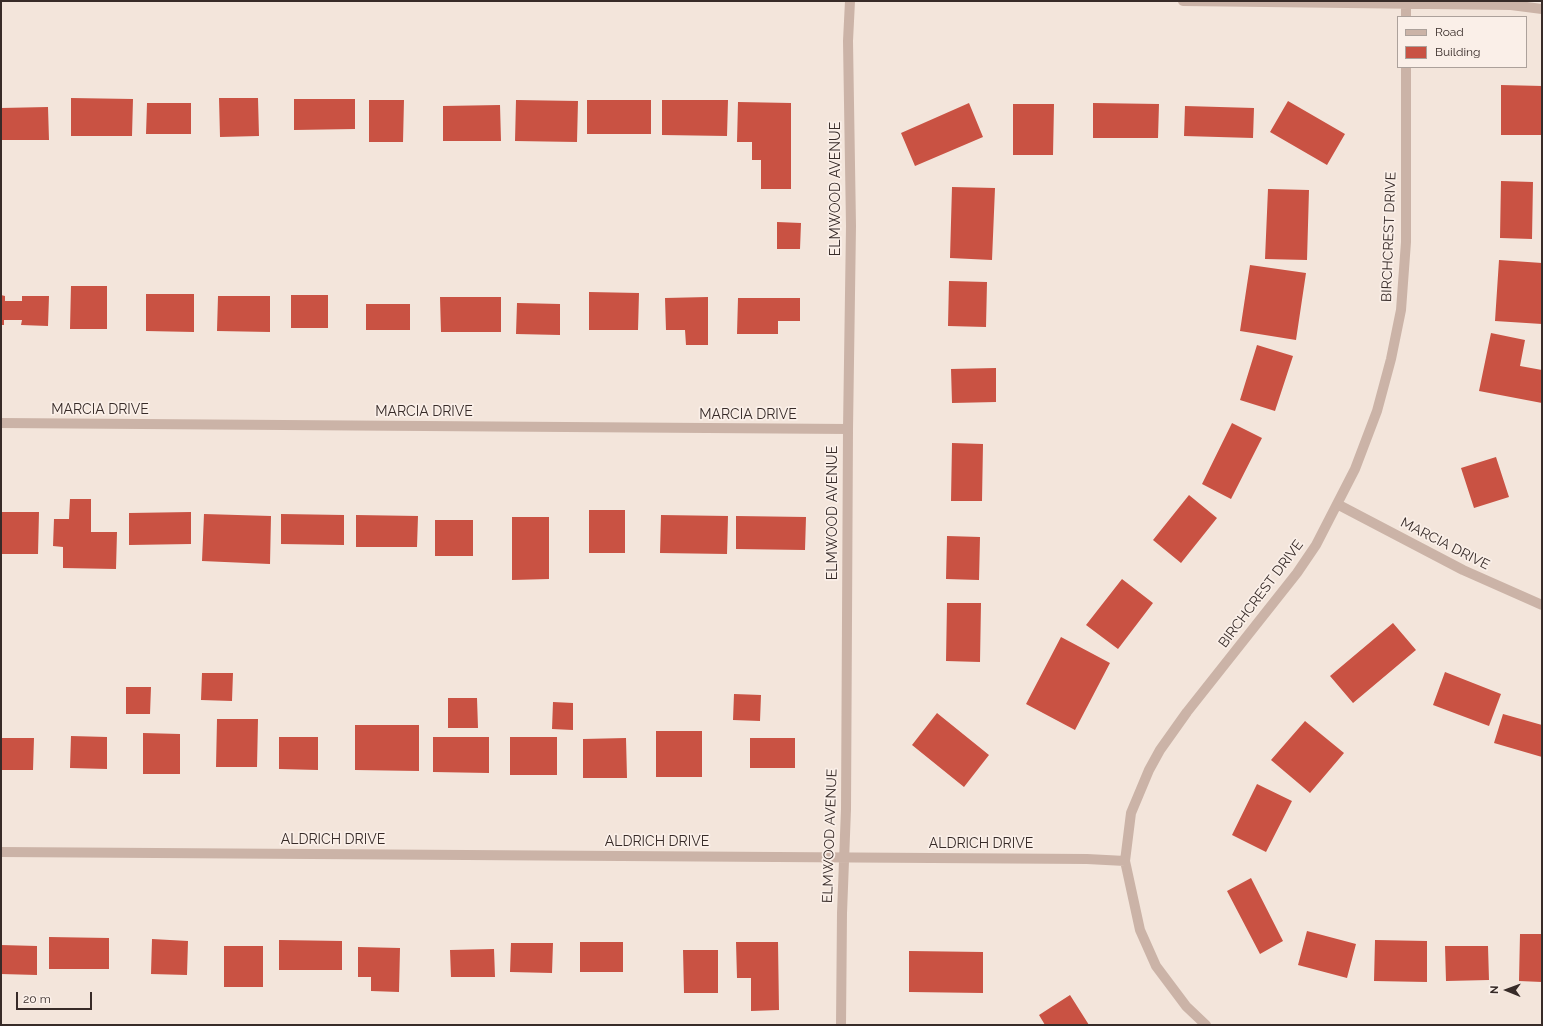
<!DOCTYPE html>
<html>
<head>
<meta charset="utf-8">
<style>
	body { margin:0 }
	#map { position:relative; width:1543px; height:1026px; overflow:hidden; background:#f3e5db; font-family:Raleway,sans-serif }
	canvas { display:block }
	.frame { position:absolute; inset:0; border:2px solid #372b28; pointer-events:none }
	.legend { position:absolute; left:1397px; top:16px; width:130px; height:52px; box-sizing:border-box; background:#faefe8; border:1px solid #aca19b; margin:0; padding:5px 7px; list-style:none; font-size:12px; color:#372b28 }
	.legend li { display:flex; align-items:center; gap:8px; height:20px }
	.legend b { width:20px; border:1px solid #aca19b }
	.north { position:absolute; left:1487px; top:970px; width:40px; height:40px; -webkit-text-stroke:3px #faefe8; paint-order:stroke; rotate:271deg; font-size:11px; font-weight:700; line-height:16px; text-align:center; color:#372b28 }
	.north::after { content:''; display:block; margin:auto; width:14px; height:18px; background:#372b28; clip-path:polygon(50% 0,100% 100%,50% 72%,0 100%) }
	.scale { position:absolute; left:16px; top:992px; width:76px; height:18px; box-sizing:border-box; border:2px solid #372b28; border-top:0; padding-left:5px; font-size:12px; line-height:14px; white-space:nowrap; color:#372b28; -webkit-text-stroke:3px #faefe8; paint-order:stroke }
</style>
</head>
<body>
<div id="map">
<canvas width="1543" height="1026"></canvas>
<div class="frame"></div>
<ul class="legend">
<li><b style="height:5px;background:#cbb3a7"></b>Road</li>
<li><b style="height:11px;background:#c95243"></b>Building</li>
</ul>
<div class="north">N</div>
<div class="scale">20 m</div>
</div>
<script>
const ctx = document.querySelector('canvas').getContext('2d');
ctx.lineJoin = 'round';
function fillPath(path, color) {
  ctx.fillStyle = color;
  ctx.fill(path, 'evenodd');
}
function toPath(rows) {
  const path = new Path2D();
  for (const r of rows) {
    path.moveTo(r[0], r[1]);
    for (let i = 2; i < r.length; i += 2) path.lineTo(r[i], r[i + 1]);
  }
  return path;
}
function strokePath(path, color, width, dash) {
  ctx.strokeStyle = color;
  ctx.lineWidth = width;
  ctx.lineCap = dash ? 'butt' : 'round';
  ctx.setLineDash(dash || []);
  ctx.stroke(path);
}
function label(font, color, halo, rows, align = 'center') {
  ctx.font = font + ' Raleway,sans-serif';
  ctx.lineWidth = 3.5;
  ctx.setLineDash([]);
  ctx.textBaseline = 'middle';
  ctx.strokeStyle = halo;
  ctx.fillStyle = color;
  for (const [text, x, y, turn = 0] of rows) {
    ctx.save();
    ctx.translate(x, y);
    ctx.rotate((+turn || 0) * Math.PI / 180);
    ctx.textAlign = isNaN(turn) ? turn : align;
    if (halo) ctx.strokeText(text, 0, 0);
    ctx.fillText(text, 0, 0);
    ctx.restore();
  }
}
const building = toPath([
	[1501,85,1542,86,1542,135,1501,135],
	[71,98,133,99,132,136,71,136],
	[219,98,258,98,259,136,220,137],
	[294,99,355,99,355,129,294,130],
	[369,100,404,100,403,142,369,142],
	[516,100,578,101,577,142,515,141],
	[587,100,651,100,651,134,587,134],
	[662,100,728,100,727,136,662,135],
	[1288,101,1345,134,1327,165,1270,132],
	[738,102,791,103,791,189,761,189,761,160,752,160,752,142,737,142],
	[147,103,191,103,191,134,146,134],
	[969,103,983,137,915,166,901,133],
	[1093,103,1159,104,1158,138,1093,138],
	[1013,104,1054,104,1053,155,1013,155],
	[500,105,501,141,443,141,443,106],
	[1185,106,1254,108,1253,138,1184,136],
	[48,107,49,140,1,140,1,108],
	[1501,181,1533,182,1532,239,1500,238],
	[952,187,995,188,992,260,950,258],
	[1268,189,1309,190,1307,260,1265,259],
	[777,222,801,223,800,249,777,249],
	[1499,260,1542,263,1542,324,1495,321],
	[1250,265,1306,273,1296,340,1240,331],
	[949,281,987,282,986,327,948,326],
	[71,286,107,286,107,329,70,329],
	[589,292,639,293,638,330,589,330],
	[146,294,194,294,194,332,146,331],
	[1,295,5,296,5,301,22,301,22,296,49,296,48,326,21,325,22,320,4,320,4,325,1,325],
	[291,295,328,295,328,328,291,328],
	[218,296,270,296,270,332,217,331],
	[440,297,501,297,501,332,441,332],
	[708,297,708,345,686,345,685,330,666,330,665,298],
	[738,298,800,298,800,321,778,321,778,334,737,334],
	[517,303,560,304,560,335,516,334],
	[366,304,410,304,410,330,366,330],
	[1491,333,1525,340,1520,366,1542,370,1542,403,1479,391],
	[1257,345,1293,356,1275,411,1240,400],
	[996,368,996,402,952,403,951,369],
	[1232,423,1262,438,1231,499,1202,484],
	[952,443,983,444,982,501,951,501],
	[1496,457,1509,497,1474,508,1461,468],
	[1189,495,1217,518,1181,563,1153,540],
	[70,499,91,499,91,532,117,532,116,569,63,568,63,547,53,546,54,519,69,519],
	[589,510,625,510,625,553,589,553],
	[1,512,39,512,38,554,1,554],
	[191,512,191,544,129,545,129,513],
	[204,514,271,516,270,564,202,561],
	[281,514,344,515,344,545,281,544],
	[356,515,418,516,417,547,356,547],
	[661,515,728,516,727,554,660,553],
	[736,516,806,517,805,550,736,549],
	[512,517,549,517,549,579,512,580],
	[435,520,473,520,473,556,435,556],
	[947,536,980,537,979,580,946,579],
	[1122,579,1153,603,1118,649,1086,625],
	[947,603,981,603,980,662,946,661],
	[1393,623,1416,650,1353,703,1330,676],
	[1061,637,1110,663,1075,730,1026,704],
	[1445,672,1501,694,1489,726,1433,705],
	[202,673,233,673,232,701,201,700],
	[126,687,151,687,150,714,126,714],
	[734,694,761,695,760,721,733,720],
	[448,698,477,698,478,728,448,728],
	[553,702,573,703,573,730,552,729],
	[937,713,989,755,964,787,912,745],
	[1503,714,1542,725,1542,757,1494,743],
	[217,719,258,719,257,767,216,767],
	[1305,721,1344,753,1310,793,1271,760],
	[355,725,419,725,419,771,355,770],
	[656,731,702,731,702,777,656,777],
	[143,733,180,734,180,774,143,774],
	[71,736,107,737,107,769,70,768],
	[279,737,318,737,318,770,279,769],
	[433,737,489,737,489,773,433,772],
	[510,737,557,737,557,775,510,775],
	[1,738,34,738,33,770,1,770],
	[626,738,627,778,583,778,583,739],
	[750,738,795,738,795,768,750,768],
	[1257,784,1292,801,1266,852,1232,835],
	[1251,878,1283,941,1260,954,1227,891],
	[1307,931,1356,944,1347,978,1298,965],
	[1520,934,1542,934,1542,982,1519,981],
	[49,937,109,938,109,969,49,969],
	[152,939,188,941,187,975,151,974],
	[279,940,342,941,342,970,279,970],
	[1375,940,1427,941,1427,982,1374,981],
	[580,942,623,942,623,972,580,972],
	[736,942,778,942,779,1010,751,1011,751,978,737,978],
	[511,943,553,943,552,973,510,972],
	[1,945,37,946,37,975,1,974],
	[224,946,263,946,263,987,224,987],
	[1445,946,1488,946,1489,980,1446,981],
	[358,947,400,948,399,992,371,991,371,977,358,977],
	[494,949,495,977,451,977,450,950],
	[683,950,718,950,718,993,684,993],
	[909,951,983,952,983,993,909,992],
	[1070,995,1089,1025,1045,1025,1039,1015]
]);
const minor = toPath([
	[1183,1,1511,5,1542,9],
	[1406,17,1406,3],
	[1,423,848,429],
	[1337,504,1463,570,1542,605],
	[1,852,1087,859,1125,861],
	[841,1025,842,913,846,809,848,429,851,226,848,41,850,1],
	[1206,1025,1186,1006,1156,966,1140,930,1125,861,1131,813,1149,770,1160,750,1187,712,1297,573,1316,545,1355,469,1377,411,1391,359,1401,310,1406,242,1406,67]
]);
const streetNames = [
	["ELMWOOD AVENUE",836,189,-90],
	["BIRCHCREST DRIVE",1389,237,-88],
	["MARCIA DRIVE",100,410],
	["MARCIA DRIVE",424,412],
	["MARCIA DRIVE",748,415],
	["ELMWOOD AVENUE",833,513,-90],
	["MARCIA DRIVE",1445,544,27],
	["BIRCHCREST DRIVE",1261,594,-53],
	["ELMWOOD AVENUE",830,836,-88],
	["ALDRICH DRIVE",333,840],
	["ALDRICH DRIVE",657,842],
	["ALDRICH DRIVE",981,844]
];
fillPath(building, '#c95243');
strokePath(minor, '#cbb3a7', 10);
label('14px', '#372b28', '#faefe8', streetNames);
</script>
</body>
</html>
